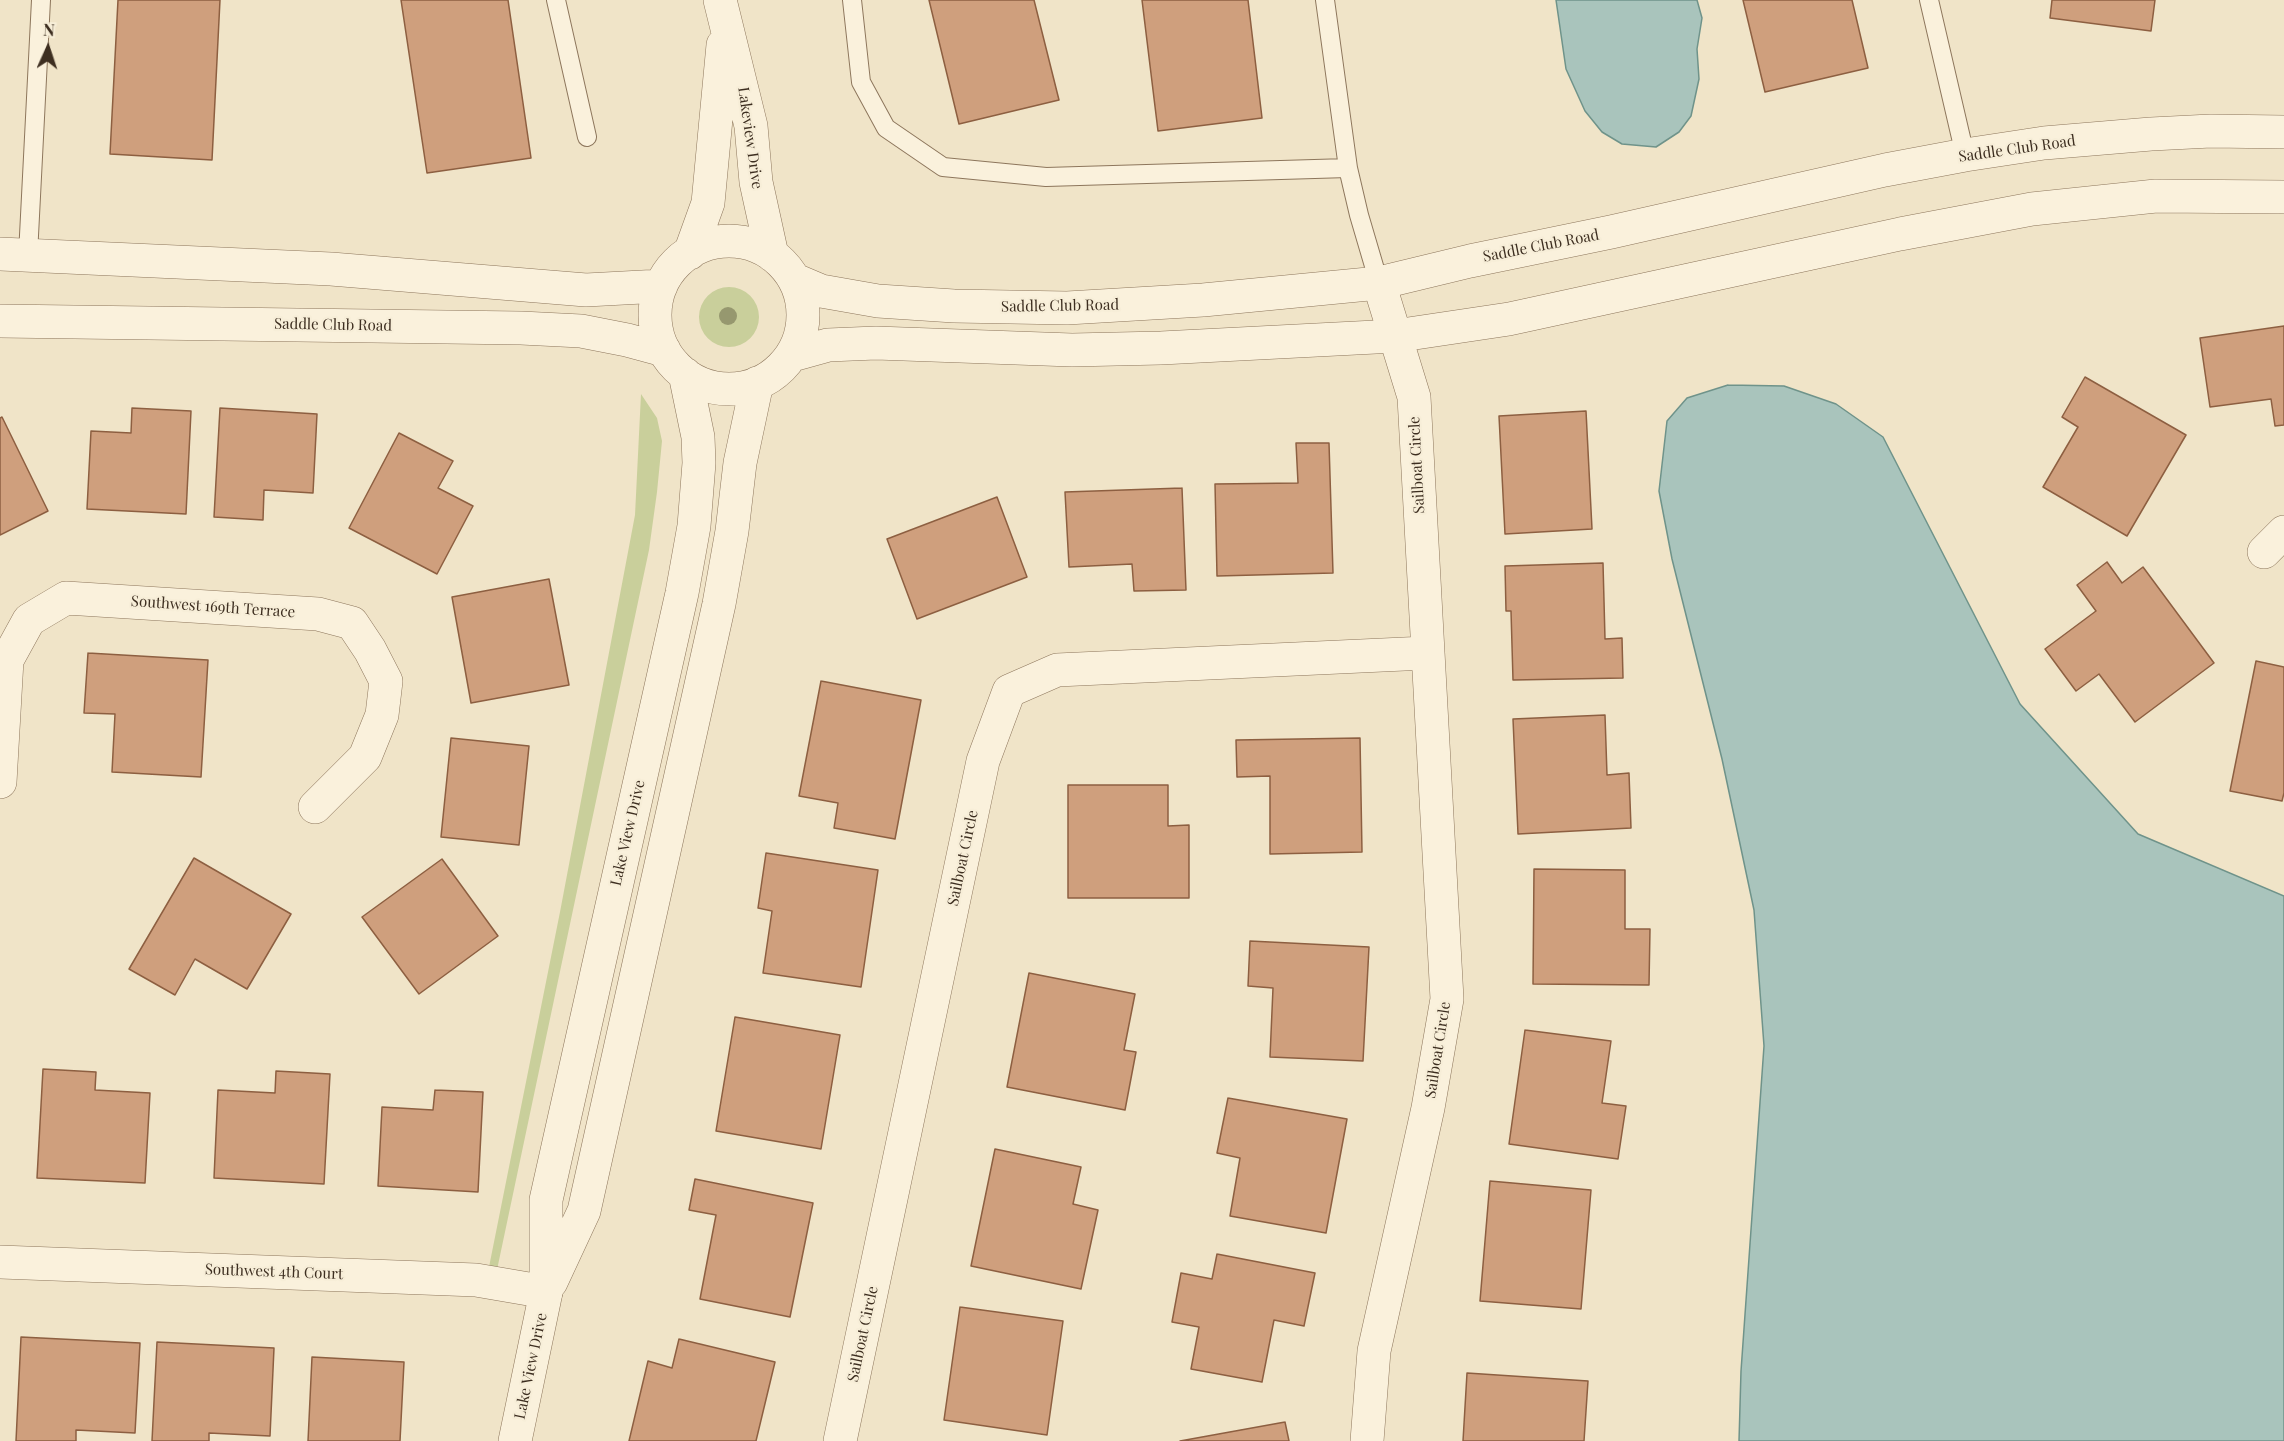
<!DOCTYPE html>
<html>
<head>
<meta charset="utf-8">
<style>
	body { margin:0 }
	#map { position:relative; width:2284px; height:1441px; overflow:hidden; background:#f0e4c8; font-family:"Playfair Display",serif }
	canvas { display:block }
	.north { position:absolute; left:18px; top:18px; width:60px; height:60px; -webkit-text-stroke:4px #f7eed8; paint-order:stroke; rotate:3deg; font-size:16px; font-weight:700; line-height:24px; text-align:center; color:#3d2e20 }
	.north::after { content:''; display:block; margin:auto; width:21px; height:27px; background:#3d2e20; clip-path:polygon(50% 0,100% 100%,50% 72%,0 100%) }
</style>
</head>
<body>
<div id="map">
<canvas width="2284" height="1441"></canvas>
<div class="north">N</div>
</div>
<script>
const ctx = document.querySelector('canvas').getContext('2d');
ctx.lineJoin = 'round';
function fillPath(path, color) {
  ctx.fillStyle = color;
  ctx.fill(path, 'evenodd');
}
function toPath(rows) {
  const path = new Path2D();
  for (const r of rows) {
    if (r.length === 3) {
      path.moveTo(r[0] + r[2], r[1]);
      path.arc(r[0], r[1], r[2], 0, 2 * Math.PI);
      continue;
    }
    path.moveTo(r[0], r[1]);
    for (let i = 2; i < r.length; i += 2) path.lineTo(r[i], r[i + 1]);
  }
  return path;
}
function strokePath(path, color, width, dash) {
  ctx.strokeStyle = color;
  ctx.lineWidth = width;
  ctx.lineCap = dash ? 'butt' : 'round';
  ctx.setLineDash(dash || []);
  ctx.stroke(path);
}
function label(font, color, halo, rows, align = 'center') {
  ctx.font = font + ' "Playfair Display",serif';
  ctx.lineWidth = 4.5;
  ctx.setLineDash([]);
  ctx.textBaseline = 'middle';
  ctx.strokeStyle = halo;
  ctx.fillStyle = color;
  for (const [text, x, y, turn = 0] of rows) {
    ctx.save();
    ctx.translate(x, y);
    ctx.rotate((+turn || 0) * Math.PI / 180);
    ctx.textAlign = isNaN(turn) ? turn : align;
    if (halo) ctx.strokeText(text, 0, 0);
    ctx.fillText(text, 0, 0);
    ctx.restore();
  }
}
const green = toPath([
	[729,317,30],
	[641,394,657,418,662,441,657,492,649,550,494,1284,486,1282,560,912,635,515]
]);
const water = toPath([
	[1556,0,1697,0,1702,18,1697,49,1699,79,1691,116,1679,132,1656,147,1622,144,1602,132,1585,111,1566,69,1556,0],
	[1728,385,1784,386,1836,404,1883,437,2020,704,2138,834,2284,896,2284,1441,1739,1441,1741,1371,1764,1046,1754,910,1722,759,1672,559,1659,491,1667,421,1687,398,1728,385]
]);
const building = toPath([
	[118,0,220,0,212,160,110,154,118,0],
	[401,0,508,0,531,158,427,173,401,0],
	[929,0,1034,0,1059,100,959,124,929,0],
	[1142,0,1248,0,1262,118,1158,131,1142,0],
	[1743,0,1852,0,1868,68,1765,92,1743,0],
	[2052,0,2155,0,2151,31,2050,18,2052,0],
	[2284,326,2284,425,2275,426,2271,399,2210,407,2200,338,2284,326],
	[2085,377,2186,435,2127,536,2043,487,2078,427,2062,417,2085,377],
	[132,408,191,411,186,514,87,509,91,431,131,433,132,408],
	[220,408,317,414,313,493,264,490,263,520,214,517,220,408],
	[1586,411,1592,529,1505,534,1499,416,1586,411],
	[2,417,48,511,0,535,0,418,2,417],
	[399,433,453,461,438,488,473,506,437,574,349,528,399,433],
	[1296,443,1329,443,1333,573,1217,576,1215,484,1298,483,1296,443],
	[1182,488,1186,590,1134,591,1132,564,1069,567,1065,492,1182,488],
	[997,497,1027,577,917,619,887,539,997,497],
	[2107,562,2122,583,2143,567,2214,663,2135,722,2099,674,2076,691,2045,649,2096,611,2077,585,2107,562],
	[1603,563,1605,639,1622,638,1623,678,1513,680,1511,611,1506,611,1505,566,1603,563],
	[549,579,569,685,471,703,452,597,549,579],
	[88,653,208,660,201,777,112,772,115,714,84,713,88,653],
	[2256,661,2284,667,2284,793,2282,801,2230,791,2256,661],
	[821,681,921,700,895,839,834,828,838,803,799,796,821,681],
	[1605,715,1607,775,1629,773,1631,828,1518,834,1513,719,1605,715],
	[451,738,529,746,519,845,441,837,451,738],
	[1360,738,1362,852,1270,854,1270,776,1237,777,1236,740,1360,738],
	[1068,785,1168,785,1168,826,1189,825,1189,898,1068,898,1068,785],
	[766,853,878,870,861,987,763,973,772,911,758,908,766,853],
	[194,858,291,914,247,989,195,959,175,995,129,969,194,858],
	[442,859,498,936,419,994,362,917,442,859],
	[1534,869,1625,870,1625,929,1650,929,1649,985,1533,984,1534,869],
	[1250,941,1369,947,1363,1061,1270,1057,1273,988,1248,986,1250,941],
	[1029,973,1135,994,1124,1050,1136,1052,1125,1110,1007,1087,1029,973],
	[735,1017,840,1035,821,1149,716,1131,735,1017],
	[1525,1030,1611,1041,1602,1103,1626,1106,1618,1159,1509,1144,1525,1030],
	[43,1069,96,1072,95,1090,150,1093,145,1183,37,1178,43,1069],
	[276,1071,330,1074,324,1184,214,1178,218,1090,275,1093,276,1071],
	[435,1090,483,1092,478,1192,378,1186,382,1107,433,1110,435,1090],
	[1228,1098,1347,1119,1326,1233,1230,1216,1240,1158,1217,1153,1228,1098],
	[995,1149,1081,1167,1073,1204,1098,1210,1081,1289,971,1266,995,1149],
	[695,1179,813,1203,790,1317,700,1299,716,1215,689,1210,695,1179],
	[1490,1181,1591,1190,1581,1309,1480,1301,1490,1181],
	[1217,1254,1315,1273,1304,1326,1274,1320,1262,1382,1191,1369,1199,1327,1172,1322,1181,1273,1212,1279,1217,1254],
	[960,1307,1063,1321,1047,1435,944,1420,960,1307],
	[21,1337,140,1343,135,1433,76,1430,76,1441,16,1441,21,1337],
	[679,1339,775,1362,756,1441,629,1441,648,1361,672,1368,679,1339],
	[157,1342,274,1348,270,1436,209,1433,209,1441,152,1441,157,1342],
	[312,1357,404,1362,400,1441,308,1441,312,1357],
	[1467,1373,1588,1381,1584,1441,1463,1441,1467,1373],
	[1285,1422,1289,1441,1180,1441,1285,1422]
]);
const service = toPath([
	[556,0,587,137],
	[852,0,861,82,886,128,943,167,1046,177,1348,168],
	[1325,0,1348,168,1359,215,1379,283],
	[1929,0,1965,155],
	[28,255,41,0]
]);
const minor = toPath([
	[2264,552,2284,532],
	[0,782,7,660,29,620,66,598,318,614,352,623,370,650,386,681,382,715,365,757,315,807],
	[0,1262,476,1280,546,1292],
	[840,1441,983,761,1009,691,1057,670,1426,653],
	[1367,1441,1374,1351,1428,1108,1447,999,1414,397,1379,283]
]);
const tertiary = toPath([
	[720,0,751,126,756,182,772,255],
	[729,315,74],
	[690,253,708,203,723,45],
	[0,254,331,269,586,290,661,286],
	[795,280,821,291,878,301,954,306,1067,308,1203,300,1379,283,1470,261,1611,232,1885,170,1965,155,2044,143,2151,134,2211,131,2284,132],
	[0,321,521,328,581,331,627,340,664,350],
	[792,355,828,345,876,343,1072,350,1161,348,1395,336,1509,319,1900,234,2032,209,2156,196,2284,197],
	[551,1282,584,1211,719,604,732,531,740,463,757,383],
	[515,1441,546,1292,546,1200,682,593,694,526,699,463,698,437,685,374]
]);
const trees = [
	[728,316]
];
const streetNames = [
	["Lakeview Drive",750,138,82],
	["Saddle Club Road",2017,149,-8],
	["Saddle Club Road",1541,246,-11],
	["Saddle Club Road",1060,306,-1],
	["Saddle Club Road",333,325,1],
	["Sailboat Circle",1417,465,-93],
	["Southwest 169th Terrace",213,607,4],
	["Lake View Drive",628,833,-77],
	["Sailboat Circle",963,858,-78],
	["Sailboat Circle",1438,1050,-81],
	["Southwest 4th Court",274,1272,2],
	["Sailboat Circle",863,1334,-78],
	["Lake View Drive",531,1366,-78]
];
fillPath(green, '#c9cf9b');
fillPath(water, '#a9c4bc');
strokePath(water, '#6f938a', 1.5);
fillPath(building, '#cf9f7d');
strokePath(building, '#8d5f41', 1.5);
strokePath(service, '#8d765c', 20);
strokePath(minor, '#8d765c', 34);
strokePath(tertiary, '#8d765c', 34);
strokePath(service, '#faf1dc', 18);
strokePath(minor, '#faf1dc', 33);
strokePath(tertiary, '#faf1dc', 33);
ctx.fillStyle = '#96986f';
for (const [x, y] of trees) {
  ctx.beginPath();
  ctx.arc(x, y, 9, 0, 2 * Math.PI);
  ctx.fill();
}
label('15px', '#3d2e20', '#f7eed8', streetNames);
</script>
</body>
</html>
